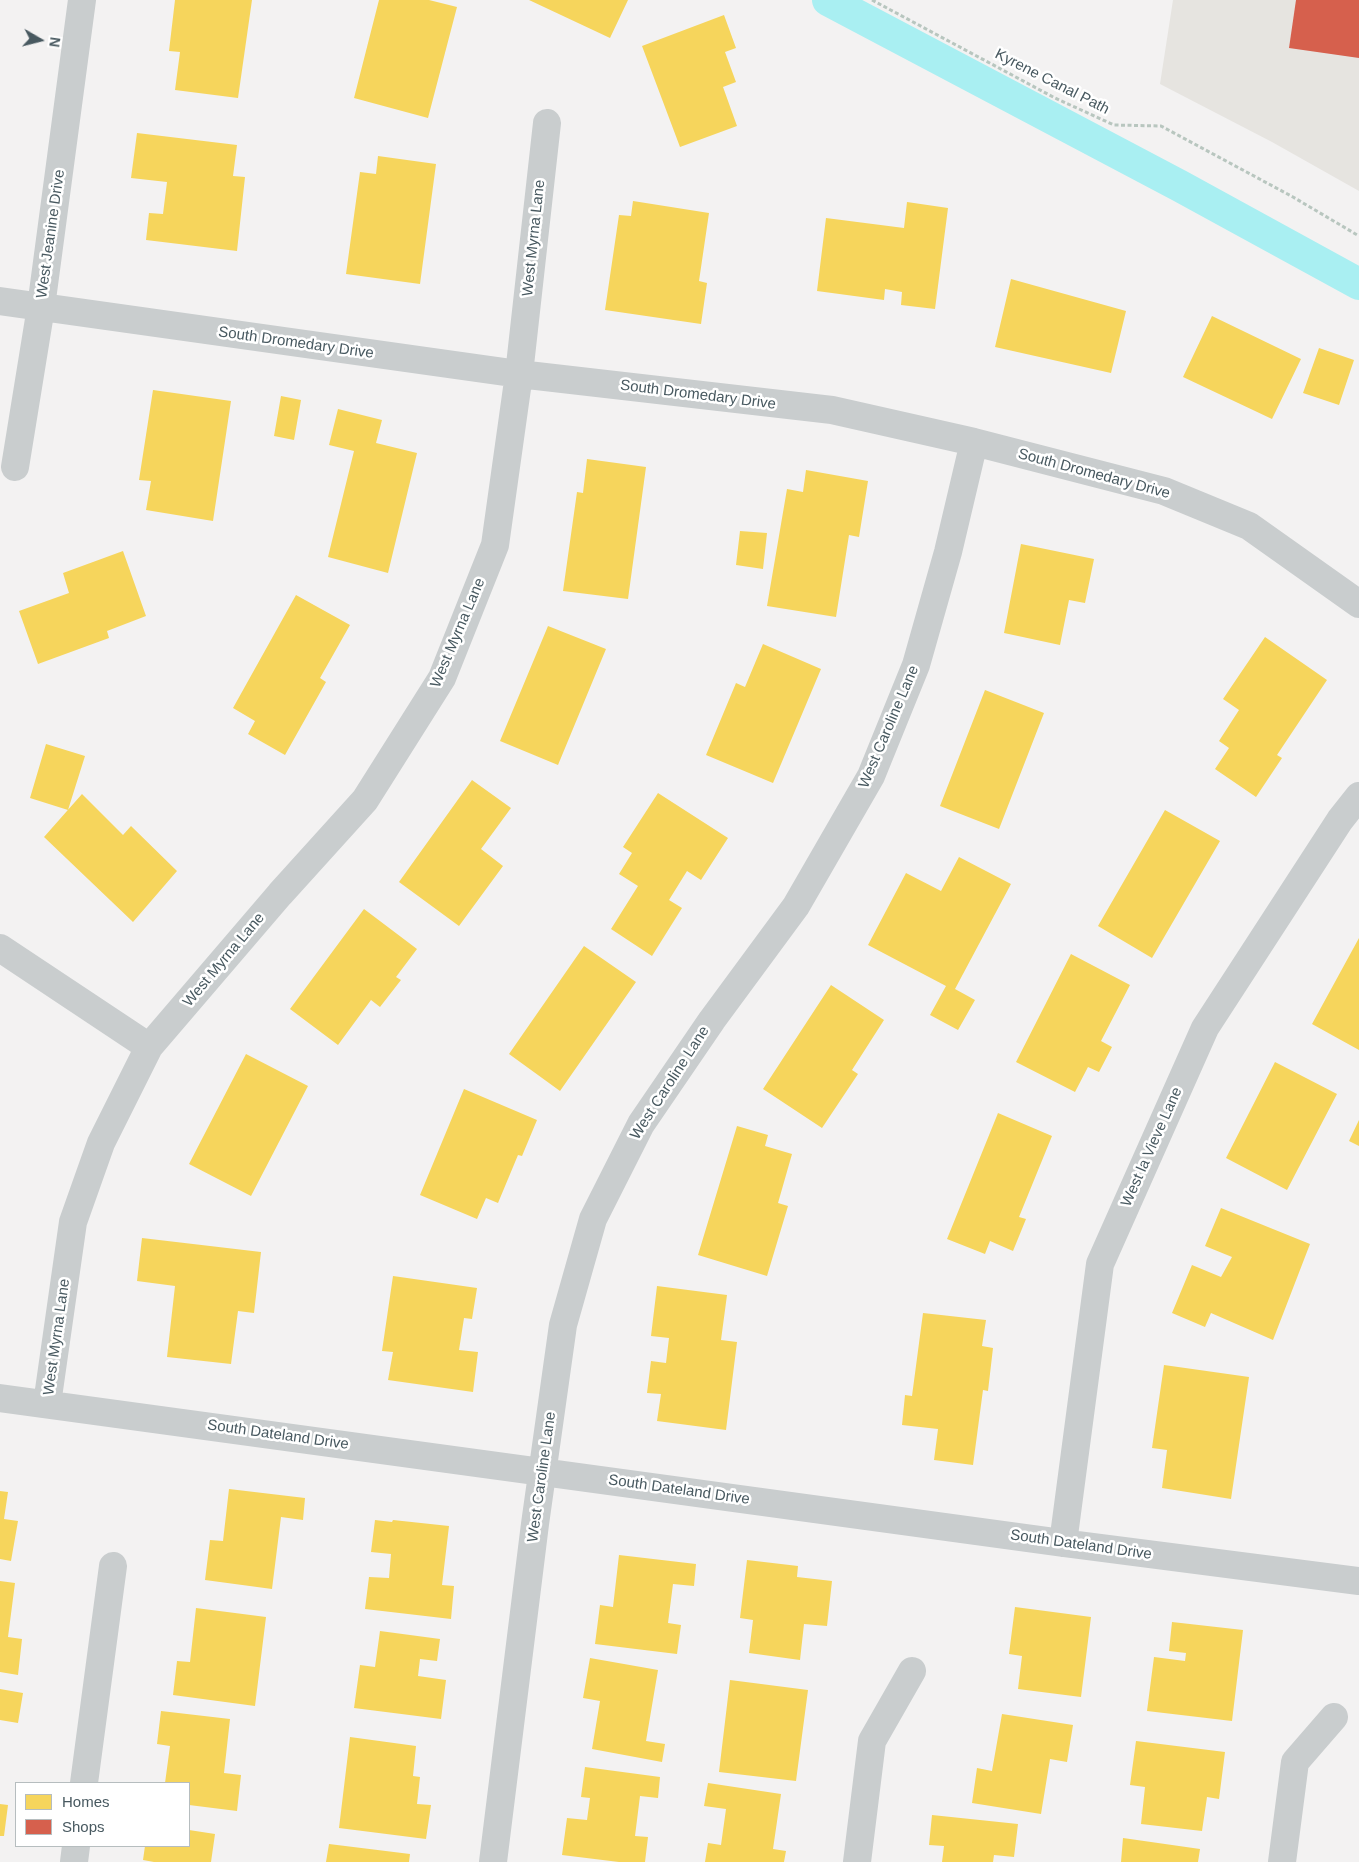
<!DOCTYPE html>
<html>
<head>
<meta charset="utf-8">
<style>
	body { margin:0 }
	#map { position:relative; width:1359px; height:1862px; overflow:hidden; background:#f3f2f2; font-family:Helvetica,sans-serif }
	canvas { display:block }
	.legend { position:absolute; left:15px; top:1782px; width:175px; height:65px; box-sizing:border-box; background:#fff; border:1px solid #b6bdbf; margin:0; padding:6px 9px; list-style:none; font-size:15px; color:#485960 }
	.legend li { display:flex; align-items:center; gap:10px; height:25px }
	.legend b { width:25px; border:1px solid #b6bdbf }
	.north { position:absolute; left:15px; top:15px; width:50px; height:50px; -webkit-text-stroke:4px #fff; paint-order:stroke; rotate:98deg; font-size:14px; font-weight:700; line-height:20px; text-align:center; color:#485960 }
	.north::after { content:''; display:block; margin:auto; width:18px; height:22px; background:#485960; clip-path:polygon(50% 0,100% 100%,50% 72%,0 100%) }
</style>
</head>
<body>
<div id="map">
<canvas width="1359" height="1862"></canvas>
<ul class="legend">
<li><b style="height:14px;background:#f6d55c"></b>Homes</li>
<li><b style="height:14px;background:#d6604d"></b>Shops</li>
</ul>
<div class="north">N</div>
</div>
<script>
const ctx = document.querySelector('canvas').getContext('2d');
ctx.lineJoin = 'round';
function fillPath(path, color) {
  ctx.fillStyle = color;
  ctx.fill(path, 'evenodd');
}
function toPath(rows) {
  const path = new Path2D();
  for (const r of rows) {
    path.moveTo(r[0], r[1]);
    for (let i = 2; i < r.length; i += 2) path.lineTo(r[i], r[i + 1]);
  }
  return path;
}
function strokePath(path, color, width, dash) {
  ctx.strokeStyle = color;
  ctx.lineWidth = width;
  ctx.lineCap = dash ? 'butt' : 'round';
  ctx.setLineDash(dash || []);
  ctx.stroke(path);
}
function label(font, color, halo, rows, align = 'center') {
  ctx.font = font + ' Helvetica,sans-serif';
  ctx.lineWidth = 5;
  ctx.setLineDash([]);
  ctx.textBaseline = 'middle';
  ctx.strokeStyle = halo;
  ctx.fillStyle = color;
  for (const [text, x, y, turn = 0] of rows) {
    ctx.save();
    ctx.translate(x, y);
    ctx.rotate((+turn || 0) * Math.PI / 180);
    ctx.textAlign = isNaN(turn) ? turn : align;
    if (halo) ctx.strokeText(text, 0, 0);
    ctx.fillText(text, 0, 0);
    ctx.restore();
  }
}
const commercial = toPath([
	[1173,0,1359,0,1359,191,1272,142,1160,84]
]);
const homes = toPath([
	[175,0,252,0,238,98,175,90,180,52,169,51],
	[379,0,429,0,457,7,428,118,354,98],
	[529,0,628,0,610,38],
	[724,15,736,48,725,52,736,82,723,87,737,126,680,147,642,46],
	[137,133,237,145,233,176,245,177,237,251,146,240,149,213,163,214,167,182,131,178],
	[378,156,436,164,420,284,346,274,360,172,376,174],
	[633,201,709,213,699,281,707,283,701,324,605,310,619,215,631,216],
	[907,202,948,208,935,309,901,305,902,292,885,289,884,300,817,291,826,218,904,228],
	[1011,279,1126,311,1111,373,995,347],
	[1212,316,1301,359,1272,419,1183,377],
	[1319,348,1354,360,1339,405,1303,393],
	[153,390,231,401,213,521,146,510,151,481,139,480],
	[281,396,301,400,294,440,274,436],
	[338,409,382,420,376,443,417,453,388,573,328,557,354,451,329,445],
	[587,459,646,467,628,599,563,591,577,492,583,493],
	[806,470,868,481,859,537,849,535,836,617,767,606,787,489,803,492],
	[740,531,767,533,763,569,736,565],
	[1021,544,1094,559,1085,603,1069,600,1060,645,1004,633],
	[123,551,146,616,107,631,109,638,38,664,19,611,69,593,63,573],
	[296,595,350,625,320,678,326,682,285,755,248,734,255,721,233,708],
	[548,626,606,649,558,765,500,741],
	[1265,637,1327,680,1277,755,1282,758,1256,797,1215,769,1229,748,1219,741,1239,710,1223,699],
	[763,644,821,669,773,783,706,755,736,683,745,687],
	[985,690,1044,713,999,829,940,806],
	[46,744,85,756,68,810,30,798],
	[472,780,511,808,481,849,503,866,459,926,399,882],
	[658,793,728,838,701,880,687,871,669,900,682,908,652,956,611,929,638,886,619,874,632,853,623,847],
	[82,794,123,835,131,826,177,871,133,922,44,837],
	[1165,810,1220,841,1152,958,1098,926],
	[959,857,1011,884,955,989,975,1000,958,1030,930,1015,946,986,868,945,906,873,941,891],
	[364,909,417,949,396,977,401,980,380,1007,371,1000,338,1045,290,1009],
	[1359,938,1359,1050,1312,1024],
	[584,946,636,982,560,1091,509,1054],
	[1071,954,1130,985,1101,1041,1112,1047,1099,1072,1088,1067,1075,1092,1016,1062],
	[831,985,884,1020,852,1070,858,1074,822,1128,763,1089],
	[246,1054,308,1086,251,1196,189,1164],
	[1275,1062,1337,1094,1287,1190,1226,1158],
	[464,1089,537,1120,522,1156,518,1155,498,1203,486,1198,477,1219,420,1195],
	[998,1113,1052,1136,1019,1217,1026,1219,1013,1251,990,1241,985,1254,947,1239],
	[1359,1120,1359,1146,1349,1141],
	[737,1126,768,1135,765,1146,792,1154,778,1203,788,1206,767,1276,698,1255],
	[1221,1208,1310,1244,1273,1340,1211,1313,1205,1327,1172,1313,1192,1265,1221,1277,1232,1257,1205,1246],
	[142,1238,261,1252,254,1313,238,1311,231,1364,167,1357,175,1286,137,1281],
	[393,1276,477,1288,472,1319,464,1318,459,1350,478,1352,473,1392,388,1380,393,1352,382,1351],
	[657,1286,727,1295,721,1340,737,1342,726,1430,657,1421,661,1394,647,1393,651,1361,666,1363,669,1338,651,1336],
	[923,1313,986,1320,982,1346,993,1348,988,1391,983,1390,973,1465,934,1460,938,1429,902,1425,905,1395,912,1396],
	[1164,1365,1249,1377,1231,1499,1162,1488,1167,1450,1152,1448],
	[229,1489,305,1498,303,1520,281,1517,272,1589,205,1580,210,1540,223,1541],
	[0,1491,8,1492,4,1519,18,1521,11,1561,0,1559],
	[375,1520,392,1522,393,1520,449,1526,442,1585,454,1586,451,1619,365,1609,369,1577,389,1578,391,1554,371,1552],
	[619,1555,696,1564,694,1586,673,1584,668,1623,681,1625,677,1654,595,1644,600,1605,613,1607],
	[747,1560,798,1566,797,1577,832,1581,827,1626,804,1624,800,1660,749,1653,753,1620,740,1618],
	[0,1581,15,1583,8,1637,22,1639,18,1675,0,1672],
	[1015,1607,1091,1617,1081,1697,1018,1689,1022,1656,1009,1654],
	[196,1608,266,1617,255,1706,173,1695,177,1661,190,1662],
	[1172,1622,1243,1630,1232,1721,1147,1711,1154,1657,1185,1661,1186,1653,1169,1651],
	[380,1631,440,1639,437,1661,420,1659,418,1676,446,1680,441,1719,354,1708,360,1665,375,1667],
	[590,1658,658,1670,646,1741,665,1744,662,1762,592,1749,600,1701,583,1698],
	[730,1680,808,1690,796,1781,719,1772],
	[0,1689,23,1693,18,1723,0,1720],
	[161,1711,230,1719,224,1773,241,1775,237,1811,189,1805,189,1783,165,1783,170,1746,157,1744],
	[1002,1714,1073,1725,1067,1762,1050,1759,1041,1814,972,1803,977,1768,992,1771],
	[350,1737,416,1746,413,1776,420,1777,417,1804,431,1805,426,1839,339,1828],
	[1136,1741,1225,1752,1219,1799,1207,1797,1202,1831,1141,1824,1145,1787,1130,1785],
	[585,1767,660,1777,658,1798,640,1796,635,1836,648,1837,645,1862,619,1862,562,1855,567,1818,587,1820,590,1798,581,1797],
	[708,1783,781,1794,773,1849,786,1851,784,1862,705,1862,708,1843,721,1845,726,1809,704,1806],
	[0,1804,8,1805,4,1836,0,1836],
	[932,1815,1018,1824,1014,1857,994,1855,993,1862,942,1862,944,1846,929,1845],
	[189,1830,215,1834,211,1862,154,1862,143,1860,145,1846,189,1846],
	[1123,1838,1200,1849,1198,1862,1121,1862],
	[329,1844,410,1854,409,1862,326,1862]
]);
const shops = toPath([
	[1296,0,1359,0,1359,58,1289,48]
]);
const canal = toPath([
	[828,0,1180,186,1359,284]
]);
const path = toPath([
	[872,0,1055,98,1114,125,1161,126,1293,197,1359,236]
]);
const minor = toPath([
	[0,301,519,374,832,410,974,442,1164,491,1249,526,1359,604],
	[15,467,41,307,82,0],
	[0,948,149,1047],
	[0,1398,1063,1543,1359,1581],
	[47,1404,73,1222,101,1143,149,1047,280,894,365,800,442,678,495,545,519,374,547,123],
	[1063,1543,1100,1264,1205,1028,1340,820,1359,796],
	[84,1783,113,1566],
	[74,1862,76,1846],
	[493,1862,535,1524,563,1325,593,1219,641,1124,712,1020,796,906,871,776,916,665,948,552,974,442],
	[857,1862,872,1741,912,1671],
	[1282,1862,1295,1762,1334,1717]
]);
const streetNames = [
	["Kyrene Canal Path",1052,82,27],
	["West Jeanine Drive",51,234,-82],
	["West Myrna Lane",534,238,-84],
	["South Dromedary Drive",296,343,8],
	["South Dromedary Drive",698,395,7],
	["South Dromedary Drive",1094,474,15],
	["West Myrna Lane",458,633,-67],
	["West Caroline Lane",889,727,-67],
	["West Myrna Lane",224,960,-50],
	["West Caroline Lane",670,1083,-57],
	["West la Vieve Lane",1152,1147,-66],
	["West Myrna Lane",57,1337,-82],
	["South Dateland Drive",278,1435,8],
	["West Caroline Lane",542,1477,-82],
	["South Dateland Drive",679,1490,8],
	["South Dateland Drive",1081,1545,8]
];
fillPath(commercial, '#e6e4e0');
fillPath(homes, '#f6d55c');
fillPath(shops, '#d6604d');
strokePath(canal, '#a9eff2', 32);
strokePath(path, '#b8c6bf', 3, [4, 2.5]);
strokePath(minor, '#c9cdce', 28);
label('15px', '#485960', '#fff', streetNames);
</script>
</body>
</html>
